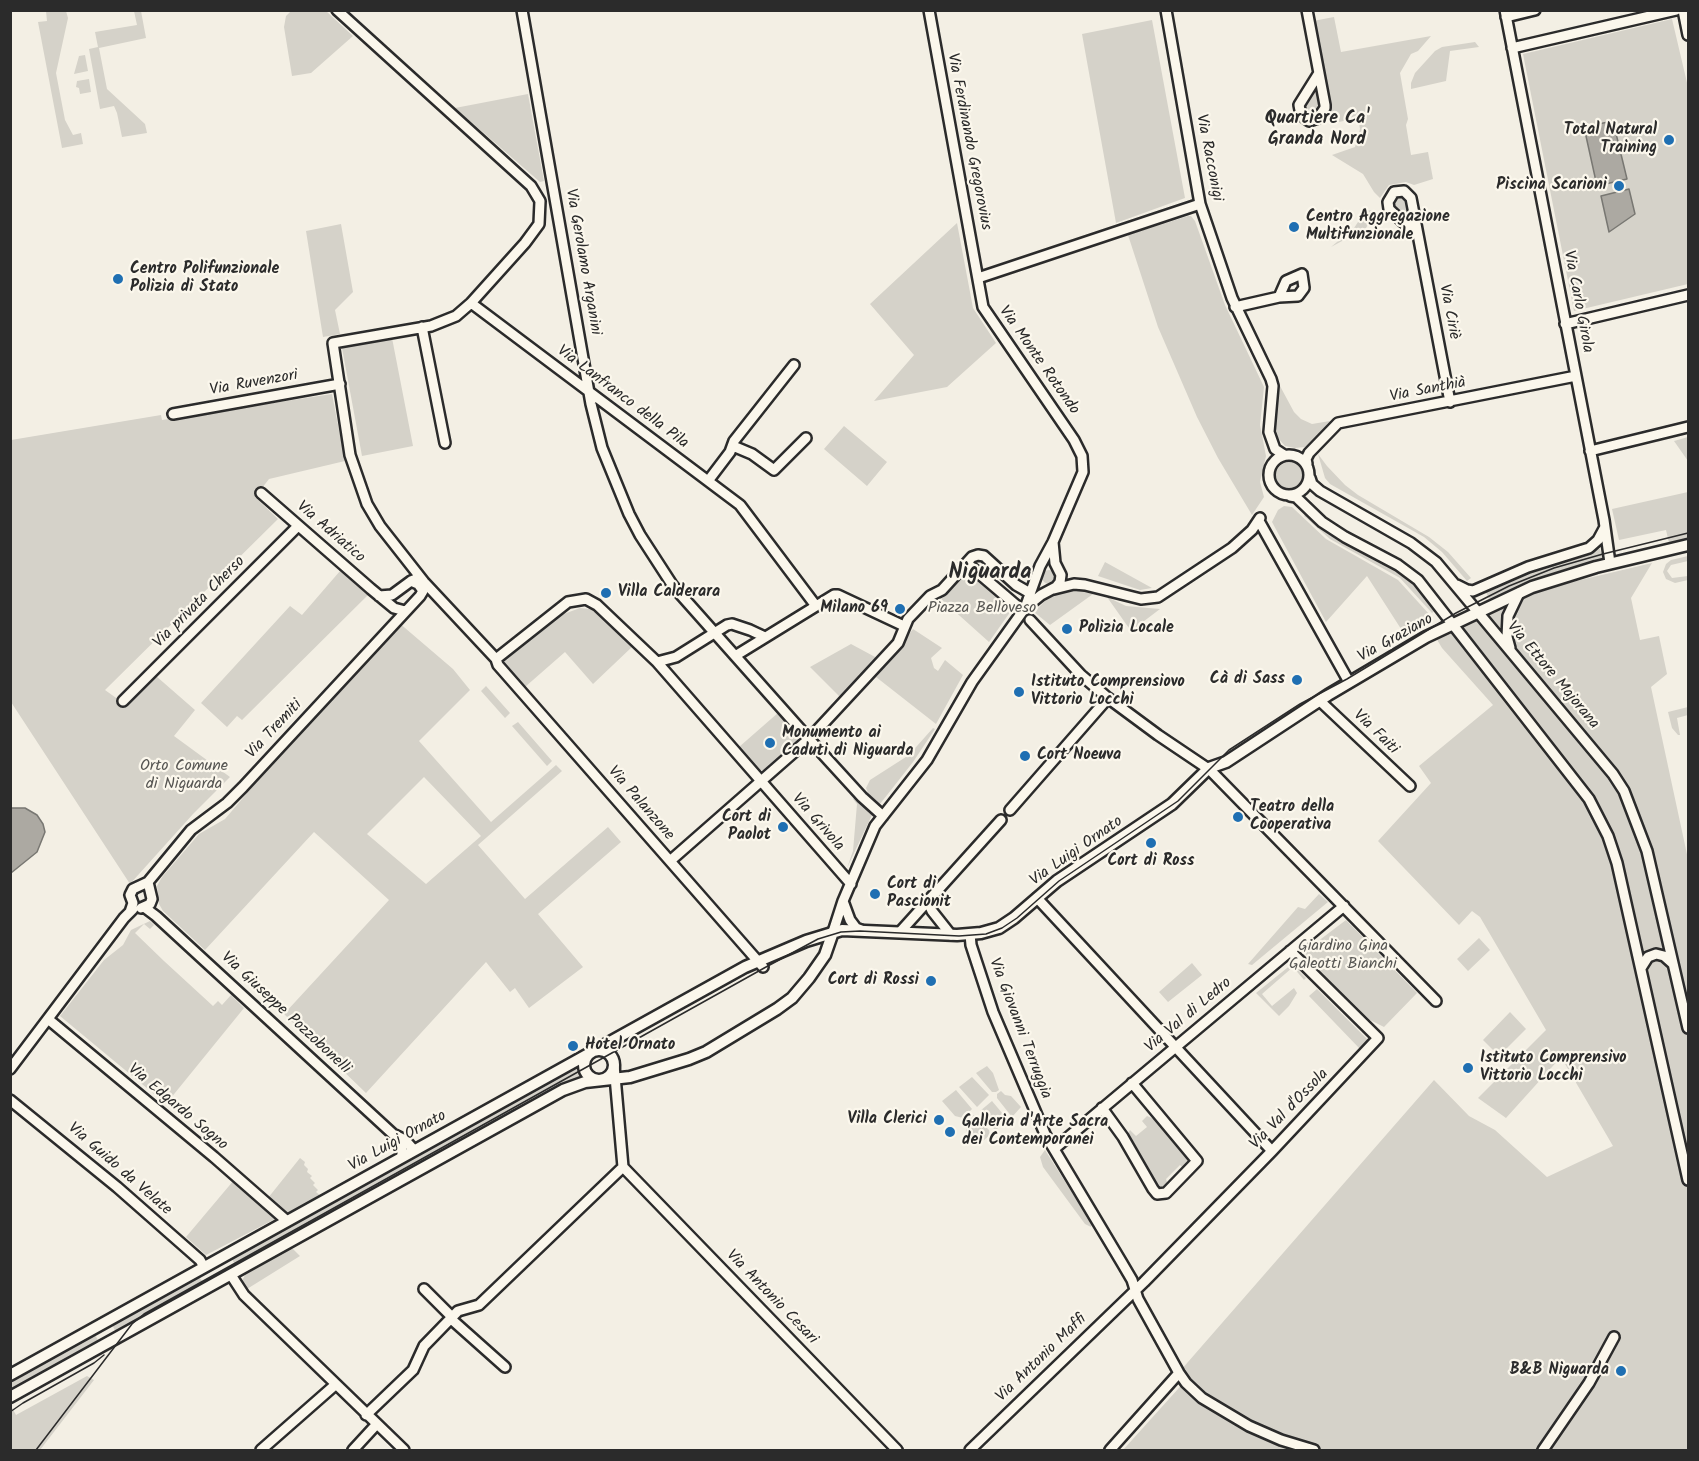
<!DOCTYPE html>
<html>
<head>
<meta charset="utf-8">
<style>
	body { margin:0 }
	#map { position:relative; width:1699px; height:1461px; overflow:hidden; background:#f3efe4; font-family:Kalam,sans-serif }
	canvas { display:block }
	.frame { position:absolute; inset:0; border:12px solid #2b2b2b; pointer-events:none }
</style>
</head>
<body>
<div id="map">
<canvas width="1699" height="1461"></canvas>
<div class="frame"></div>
</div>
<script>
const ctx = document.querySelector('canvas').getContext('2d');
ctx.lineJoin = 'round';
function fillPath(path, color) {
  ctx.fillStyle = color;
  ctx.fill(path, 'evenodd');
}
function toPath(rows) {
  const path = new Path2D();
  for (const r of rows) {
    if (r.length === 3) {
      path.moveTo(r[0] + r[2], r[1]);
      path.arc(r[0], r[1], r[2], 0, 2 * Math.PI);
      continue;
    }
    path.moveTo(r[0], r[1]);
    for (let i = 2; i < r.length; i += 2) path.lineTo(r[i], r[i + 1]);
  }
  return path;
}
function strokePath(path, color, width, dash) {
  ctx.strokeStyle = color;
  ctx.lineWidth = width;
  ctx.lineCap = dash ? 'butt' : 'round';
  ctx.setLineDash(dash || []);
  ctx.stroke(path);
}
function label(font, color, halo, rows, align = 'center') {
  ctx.font = font + ' Kalam,sans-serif';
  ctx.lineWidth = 4.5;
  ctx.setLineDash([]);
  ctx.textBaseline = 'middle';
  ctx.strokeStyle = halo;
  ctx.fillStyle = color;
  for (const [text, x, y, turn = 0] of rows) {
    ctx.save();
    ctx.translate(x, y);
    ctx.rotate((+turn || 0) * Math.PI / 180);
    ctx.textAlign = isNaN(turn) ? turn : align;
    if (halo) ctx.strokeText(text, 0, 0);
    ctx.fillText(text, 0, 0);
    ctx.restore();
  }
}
const green = toPath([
	[292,10,326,11,353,36,311,73,292,76,284,27,286,16],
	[46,11,66,11,68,18,56,73,65,120,73,135,81,133,83,144,62,148,38,22,47,21],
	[134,11,141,11,146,38,99,48,107,89,145,124,147,133,122,137,117,113,114,106,100,109,89,49,98,47,95,32,137,25],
	[1334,17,1341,52,1431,36,1418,51,1411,54,1400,73,1408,119,1406,125,1411,155,1428,152,1433,179,1414,185,1406,182,1389,185,1380,198,1374,192,1363,174,1332,155,1355,147,1360,129,1358,118,1334,123,1313,21],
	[1672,19,1688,87,1688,284,1574,311,1523,54],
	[1152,20,1185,198,1116,223,1082,34],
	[1475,42,1479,47,1450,51,1446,81,1411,89,1411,83,1415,73,1435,51,1442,47],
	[85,55,88,71,74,74,79,56],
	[89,79,91,92,80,94,79,88,76,87,77,81],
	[1315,88,1319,109,1317,114,1310,117,1304,109],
	[528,94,544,181,540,182,455,108],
	[1397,194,1407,195,1414,224,1400,215,1394,209,1391,203],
	[1366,210,1376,211,1366,228,1331,247,1354,228],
	[1188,216,1191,216,1195,221,1225,305,1264,387,1260,425,1266,456,1260,482,1264,497,1252,515,1218,458,1197,417,1158,327,1128,235],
	[957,223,973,308,996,343,947,387,874,401,914,355,870,304],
	[341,224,353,292,335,310,340,334,323,337,306,231],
	[392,338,413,446,362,456,342,348],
	[1280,386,1294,412,1301,419,1312,424,1330,421,1311,443,1305,447,1295,448,1285,446,1278,438,1274,420],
	[332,394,345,461,269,479,255,497,278,519,105,690,126,705,156,676,195,710,174,736,230,777,193,814,130,884,11,702,11,440,161,415,162,420],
	[844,426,887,462,867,486,824,449],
	[1688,437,1688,461,1674,441],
	[1318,454,1327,466,1345,485,1358,495,1429,537,1448,552,1471,578,1467,581,1442,552,1424,537,1330,484,1325,478],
	[1290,476,14],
	[1688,492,1688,540,1669,543,1666,530,1619,540,1612,509],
	[1284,506,1292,507,1326,539,1398,580,1429,614,1403,632,1367,576,1326,622,1272,522,1278,510],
	[1306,513,1335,536,1402,574,1415,586,1436,610,1432,613,1400,578,1330,539,1304,516],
	[1596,547,1600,549,1603,558,1552,573,1489,599,1485,590,1518,575],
	[1688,556,1688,561,1671,565,1667,571,1672,578,1688,576,1688,580,1675,583,1666,579,1663,572,1666,564,1671,560],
	[1105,562,1152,588,1140,590,1098,576],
	[1652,563,1631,598,1640,640,1659,636,1667,674,1651,687,1688,859,1688,1450,1123,1450,1187,1379,1181,1370,1434,1080,1469,1116,1495,1130,1547,1177,1613,1146,1561,1057,1506,1118,1478,1098,1546,1030,1480,917,1472,911,1459,925,1378,841,1431,783,1419,766,1493,705,1442,648,1436,638,1528,595,1572,582],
	[967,570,1013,608,989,642,941,599,946,595,961,572],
	[1049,577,7],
	[340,571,368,595,242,720,237,716,227,727,201,703,290,606,302,615],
	[1074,590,1093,594,1050,625,1034,612,1052,594],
	[1107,597,1126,606,1160,609,1131,631],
	[580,608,590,609,595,612,633,646,593,684,565,652,525,687,505,664,505,659,561,615],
	[398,622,453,669,470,690,419,741,491,822,556,765,562,771,478,845,525,899,608,827,621,842,538,914,583,967,529,1008,515,988,510,992,486,962,366,1093,284,1014,389,900,314,832,205,950,163,911,159,904,157,886,162,877,199,834,225,819,311,718],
	[424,777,481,836,426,884,367,834],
	[913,629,942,648,931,658,934,668,938,671,945,660,963,675,936,724,876,677],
	[851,644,877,658,841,698,810,667],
	[486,686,510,713,505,718,481,691],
	[1688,707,1688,715,1677,718,1680,735,1678,735,1672,728,1668,712],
	[779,712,799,734,799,740,765,770,759,770,739,747],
	[518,722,552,761,547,766,512,726],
	[933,728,935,729,913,762,880,804,869,795,866,788,870,780,909,755],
	[856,796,872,815,847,868,853,851,857,804,853,799],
	[1319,894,1328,902,1252,965,1248,964,1298,907,1305,909],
	[1346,920,1417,993,1384,1027,1370,1020,1308,959,1305,951],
	[150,921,154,925,150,929,144,924,135,933,164,961,213,1006,218,1001,222,1005,231,995,244,1008,166,1104,60,1016,104,960,123,945,131,930],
	[1479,938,1490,950,1468,971,1457,959],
	[1192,963,1202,975,1168,1002,1159,992],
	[1292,964,1306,978,1304,980,1293,967,1262,994,1272,1006,1294,988,1297,993,1289,1006,1279,1016,1256,993],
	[1317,989,1368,1040,1360,1049,1309,996],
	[1510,1012,1526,1029,1499,1056,1483,1040],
	[581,1063,586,1078,416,1167,414,1165,360,1195,361,1198,237,1268,230,1256,355,1187,356,1190],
	[987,1066,993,1073,999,1090,996,1092,992,1092,976,1073],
	[972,1077,989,1095,977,1107,959,1087],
	[956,1090,972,1109,963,1118,955,1116,942,1101],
	[1001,1091,1005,1095,1011,1096,1021,1107,1012,1117,997,1098,997,1094],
	[992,1101,1008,1120,996,1130,993,1128,980,1113,980,1111],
	[974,1115,989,1130,990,1135,978,1145,966,1131,966,1122],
	[1147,1116,1154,1119,1190,1162,1184,1169,1180,1165,1166,1179,1168,1185,1162,1190,1157,1187,1126,1136,1130,1130,1136,1136,1147,1127,1142,1121],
	[1045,1150,1092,1224,1091,1227,1085,1224,1043,1167,1040,1157],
	[300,1158,305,1162,304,1165,308,1169,307,1172,312,1176,310,1178,315,1183,313,1185,318,1190,316,1192,321,1196,289,1214,268,1198],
	[234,1180,275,1213,275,1219,206,1255,186,1237],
	[290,1249,293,1249,300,1256,247,1289,242,1281,245,1275],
	[197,1275,206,1285,117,1334,111,1323],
	[92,1334,95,1335,98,1340,11,1390,10,1379],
	[87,1376,94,1380,40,1450,11,1450,11,1406,16,1415]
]);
const water = toPath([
	[1613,121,1627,179,1597,186,1584,127,1613,121],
	[1629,189,1635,214,1609,232,1601,196,1629,189],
	[11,808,25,808,37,815,43,824,45,832,37,852,11,873,11,808]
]);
const minor = toPath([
	[337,10,531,186,540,201,539,224,525,243,471,303,456,316,431,326,333,343,350,455,367,504,380,526,424,582,496,659,498,665,763,967],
	[522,10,591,404,602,448,629,514,640,535,673,586,809,739,862,797,883,816],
	[1166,10,1200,204,1232,298,1271,379,1273,386,1269,432,1275,449,1284,455],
	[1307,10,1325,105,1325,108,1318,118,1309,121,1301,115,1299,105,1319,73],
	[1505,10,1604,520,1610,563],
	[1683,10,1688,35],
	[1506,17,1535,10],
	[1512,48,1676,10],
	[1416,228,1406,225,1389,209,1388,202,1394,192,1404,191,1411,198,1450,402],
	[978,278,1200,204],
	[471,303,740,505,816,606],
	[1235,307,1279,297,1298,296,1304,288,1302,274,1286,281,1279,297],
	[1565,324,1688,295],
	[422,327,445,443],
	[173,414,340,384],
	[733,446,752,454,774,470,806,438],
	[1590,451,1688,427],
	[1289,475,20],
	[1307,464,1306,459,1309,453,1338,423,1576,376],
	[1310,478,1312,484,1320,491,1411,543,1436,562,1613,774,1624,791,1647,851,1688,1028],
	[708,481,730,452,734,441,794,365],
	[261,493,371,589,394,608,405,611],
	[1290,496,1296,497,1322,522,1345,537,1398,565,1418,580,1589,799,1608,836,1617,863,1688,1180],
	[1259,521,1349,682],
	[969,565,1023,611],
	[1457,585,1467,590,1473,591,1528,567,1589,548,1598,540,1605,527],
	[1054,589,1074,584,1085,585,1141,599,1158,597,1232,548,1252,530,1260,518],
	[379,596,392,595,411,581,416,579],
	[1025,608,1041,595,1056,587,1060,582,1061,575,1055,563,1053,542],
	[1030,620,1081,675,1108,698,1158,735,1210,770,1436,1001],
	[1510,648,1507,637,1508,616,1519,593],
	[735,656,834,595,838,595,904,626],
	[496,659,568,602,586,599,597,605,657,662,851,884],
	[657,662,676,657,727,625,732,624,750,630,765,637],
	[123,701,298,526],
	[1320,701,1410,786],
	[1010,810,1108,698],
	[670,861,809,739,898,643,908,619,930,596,942,590,972,557,978,555,984,556,1016,585,1030,593],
	[1037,898,1272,1151],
	[843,901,850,920,856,928,861,930],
	[928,902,932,911,951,935],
	[144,907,156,916,394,1135,402,1147,402,1157],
	[141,908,150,904,152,899,148,882],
	[130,912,133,903,130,895,133,889,148,882,191,830,227,803,243,787,420,596,423,591,418,584,411,581],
	[833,932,843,901,875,826,927,760,972,682,1025,608,1040,566,1053,542,1083,472,1082,456,1074,440,983,307,929,10],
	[900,932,1001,820],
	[970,934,971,945,993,1012,1045,1134,1122,1263,1132,1280,1138,1299,1179,1373,1186,1383,1202,1398,1249,1426,1281,1440,1314,1450],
	[1641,968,1648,957,1656,954,1664,956,1673,964],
	[48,1019,214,1157,287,1221],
	[614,1065,623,1167],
	[10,1069,124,918,133,909],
	[10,1100,117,1187,200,1260,204,1267],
	[1102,1108,1123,1137,1153,1189,1157,1194,1166,1193,1197,1161,1132,1083],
	[395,1135,405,1140,414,1150],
	[1054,1149,1344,906],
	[623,1167,897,1450],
	[231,1275,244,1295,404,1450],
	[424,1289,452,1317],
	[450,1318,505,1367],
	[366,1415,413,1370,424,1346,458,1311,479,1305,623,1167],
	[261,1450,335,1385],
	[353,1450,376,1425],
	[970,1450,1144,1282,1272,1151,1378,1038,1290,951],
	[1110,1450,1179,1373],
	[1543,1450,1589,1383,1614,1337]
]);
const major = toPath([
	[599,1065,15],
	[10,1375,745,967,806,941,842,930,957,935,981,933,999,928,1014,918,1057,881,1172,804,1209,768,1226,762,1328,695,1426,637,1532,587,1596,567,1688,545],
	[10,1397,563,1090,585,1082,630,1077,689,1059,706,1052,777,1009,792,998,809,978,825,955,833,932]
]);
const tram = toPath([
	[10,1412,23,1403,94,1363,104,1355],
	[36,1450,132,1324,144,1314,766,967,818,939,841,932,860,931,959,936,986,934,1002,928,1017,918,1059,881,1178,801,1229,750,1300,704,1347,679,1456,613,1509,586,1554,568,1603,554,1688,533]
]);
const markers = [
	[1669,140,6,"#1f6fb2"],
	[1619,186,6,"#1f6fb2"],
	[1294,227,6,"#1f6fb2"],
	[118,279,6,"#1f6fb2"],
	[606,593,6,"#1f6fb2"],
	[900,609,6,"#1f6fb2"],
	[1067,629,6,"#1f6fb2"],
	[1297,680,6,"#1f6fb2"],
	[1019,692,6,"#1f6fb2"],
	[770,743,6,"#1f6fb2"],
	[1025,756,6,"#1f6fb2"],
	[1238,817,6,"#1f6fb2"],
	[783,827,6,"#1f6fb2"],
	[1151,843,6,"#1f6fb2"],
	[875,894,6,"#1f6fb2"],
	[931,981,6,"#1f6fb2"],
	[573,1046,6,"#1f6fb2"],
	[1468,1068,6,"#1f6fb2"],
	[939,1120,6,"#1f6fb2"],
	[950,1132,6,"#1f6fb2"],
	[1621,1371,6,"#1f6fb2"]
];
const poiNames = [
	["Total Natural",1657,131,"right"],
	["Training",1657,149,"right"],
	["Piscina Scarioni",1607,186,"right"],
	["Centro Aggregazione",1306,218],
	["Multifunzionale",1306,236],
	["Centro Polifunzionale",130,270],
	["Polizia di Stato",130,288],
	["Villa Calderara",618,593],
	["Milano 69",888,609,"right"],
	["Polizia Locale",1079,629],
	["Cà di Sass",1285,680,"right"],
	["Istituto Comprensiovo",1031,683],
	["Vittorio Locchi",1031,701],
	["Monumento ai",782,734],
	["Caduti di Niguarda",782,752],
	["Cort Noeuva",1037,756],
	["Teatro della",1250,808],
	["Cooperativa",1250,826],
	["Cort di",771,818,"right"],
	["Paolot",771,836,"right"],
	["Cort di Ross",1151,862,"center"],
	["Cort di",887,885],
	["Pascionit",887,903],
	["Cort di Rossi",919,981,"right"],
	["Hotel Ornato",585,1046],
	["Istituto Comprensivo",1480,1059],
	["Vittorio Locchi",1480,1077],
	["Villa Clerici",927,1120,"right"],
	["Galleria d'Arte Sacra",962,1123],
	["dei Contemporanei",962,1141],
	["B&B Niguarda",1609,1371,"right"]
];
const streetNames = [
	["Via Ferdinando Gregorovius",968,142,79],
	["Via Racconigi",1208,158,79],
	["Via Gerolamo Arganini",582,262,80],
	["Via Carlo Girola",1577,302,79],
	["Via Ciriè",1448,312,79],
	["Via Monte Rotondo",1038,361,55],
	["Via Ruvenzori",254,384,-10],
	["Via Santhià",1428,391,-11],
	["Via Lanfranco della Pila",622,398,37],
	["Via Adriatico",330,533,41],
	["Via privata Cherso",200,603,-45],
	["Via Graziano",1396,639,-29],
	["Via Ettore Majorana",1552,676,50],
	["Via Tremiti",275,730,-47],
	["Via Faiti",1375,733,44],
	["Via Palanzone",640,804,49],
	["Via Grivola",817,823,49],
	["Via Luigi Ornato",1077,852,-35],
	["Via Giuseppe Pozzobonelli",285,1014,43],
	["Via Val di Ledro",1189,1016,-40],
	["Via Giovanni Terruggia",1019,1029,69],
	["Via Edgardo Sogno",177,1108,40],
	["Via Val d'Ossola",1290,1110,-46],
	["Via Luigi Ornato",398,1142,-29],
	["Via Guido da Velate",119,1170,41],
	["Via Antonio Cesari",771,1298,46],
	["Via Antonio Maffi",1042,1359,-44]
];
const parkNames = [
	["Piazza Belloveso",982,609],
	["Orto Comune",184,767],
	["di Niguarda",184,785],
	["Giardino Gina",1343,947],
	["Galeotti Bianchi",1343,965]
];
const neighbourhoodNames = [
	["Quartiere Ca'",1317,120],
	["Granda Nord",1317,141]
];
const districtNames = [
	["Niguarda",990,574]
];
fillPath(green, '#d5d2c9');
fillPath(water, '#aca9a2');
strokePath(water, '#787772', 1.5);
strokePath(minor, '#2b2b2b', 14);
strokePath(major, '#2b2b2b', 15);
strokePath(minor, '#fbf7ec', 9);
strokePath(major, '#fbf7ec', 10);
strokePath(tram, '#2b2b2b', 1.5);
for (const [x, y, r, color] of markers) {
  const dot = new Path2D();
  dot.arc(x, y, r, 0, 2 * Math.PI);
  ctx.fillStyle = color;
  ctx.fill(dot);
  strokePath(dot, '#fbf7ec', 2);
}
label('bold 16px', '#2b2b2b', '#fbf7ec', poiNames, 'left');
label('16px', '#2b2b2b', '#fbf7ec', streetNames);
label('16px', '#565552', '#fbf7ec', parkNames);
label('bold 18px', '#2b2b2b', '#fbf7ec', neighbourhoodNames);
label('bold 22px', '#2b2b2b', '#fbf7ec', districtNames);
</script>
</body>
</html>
